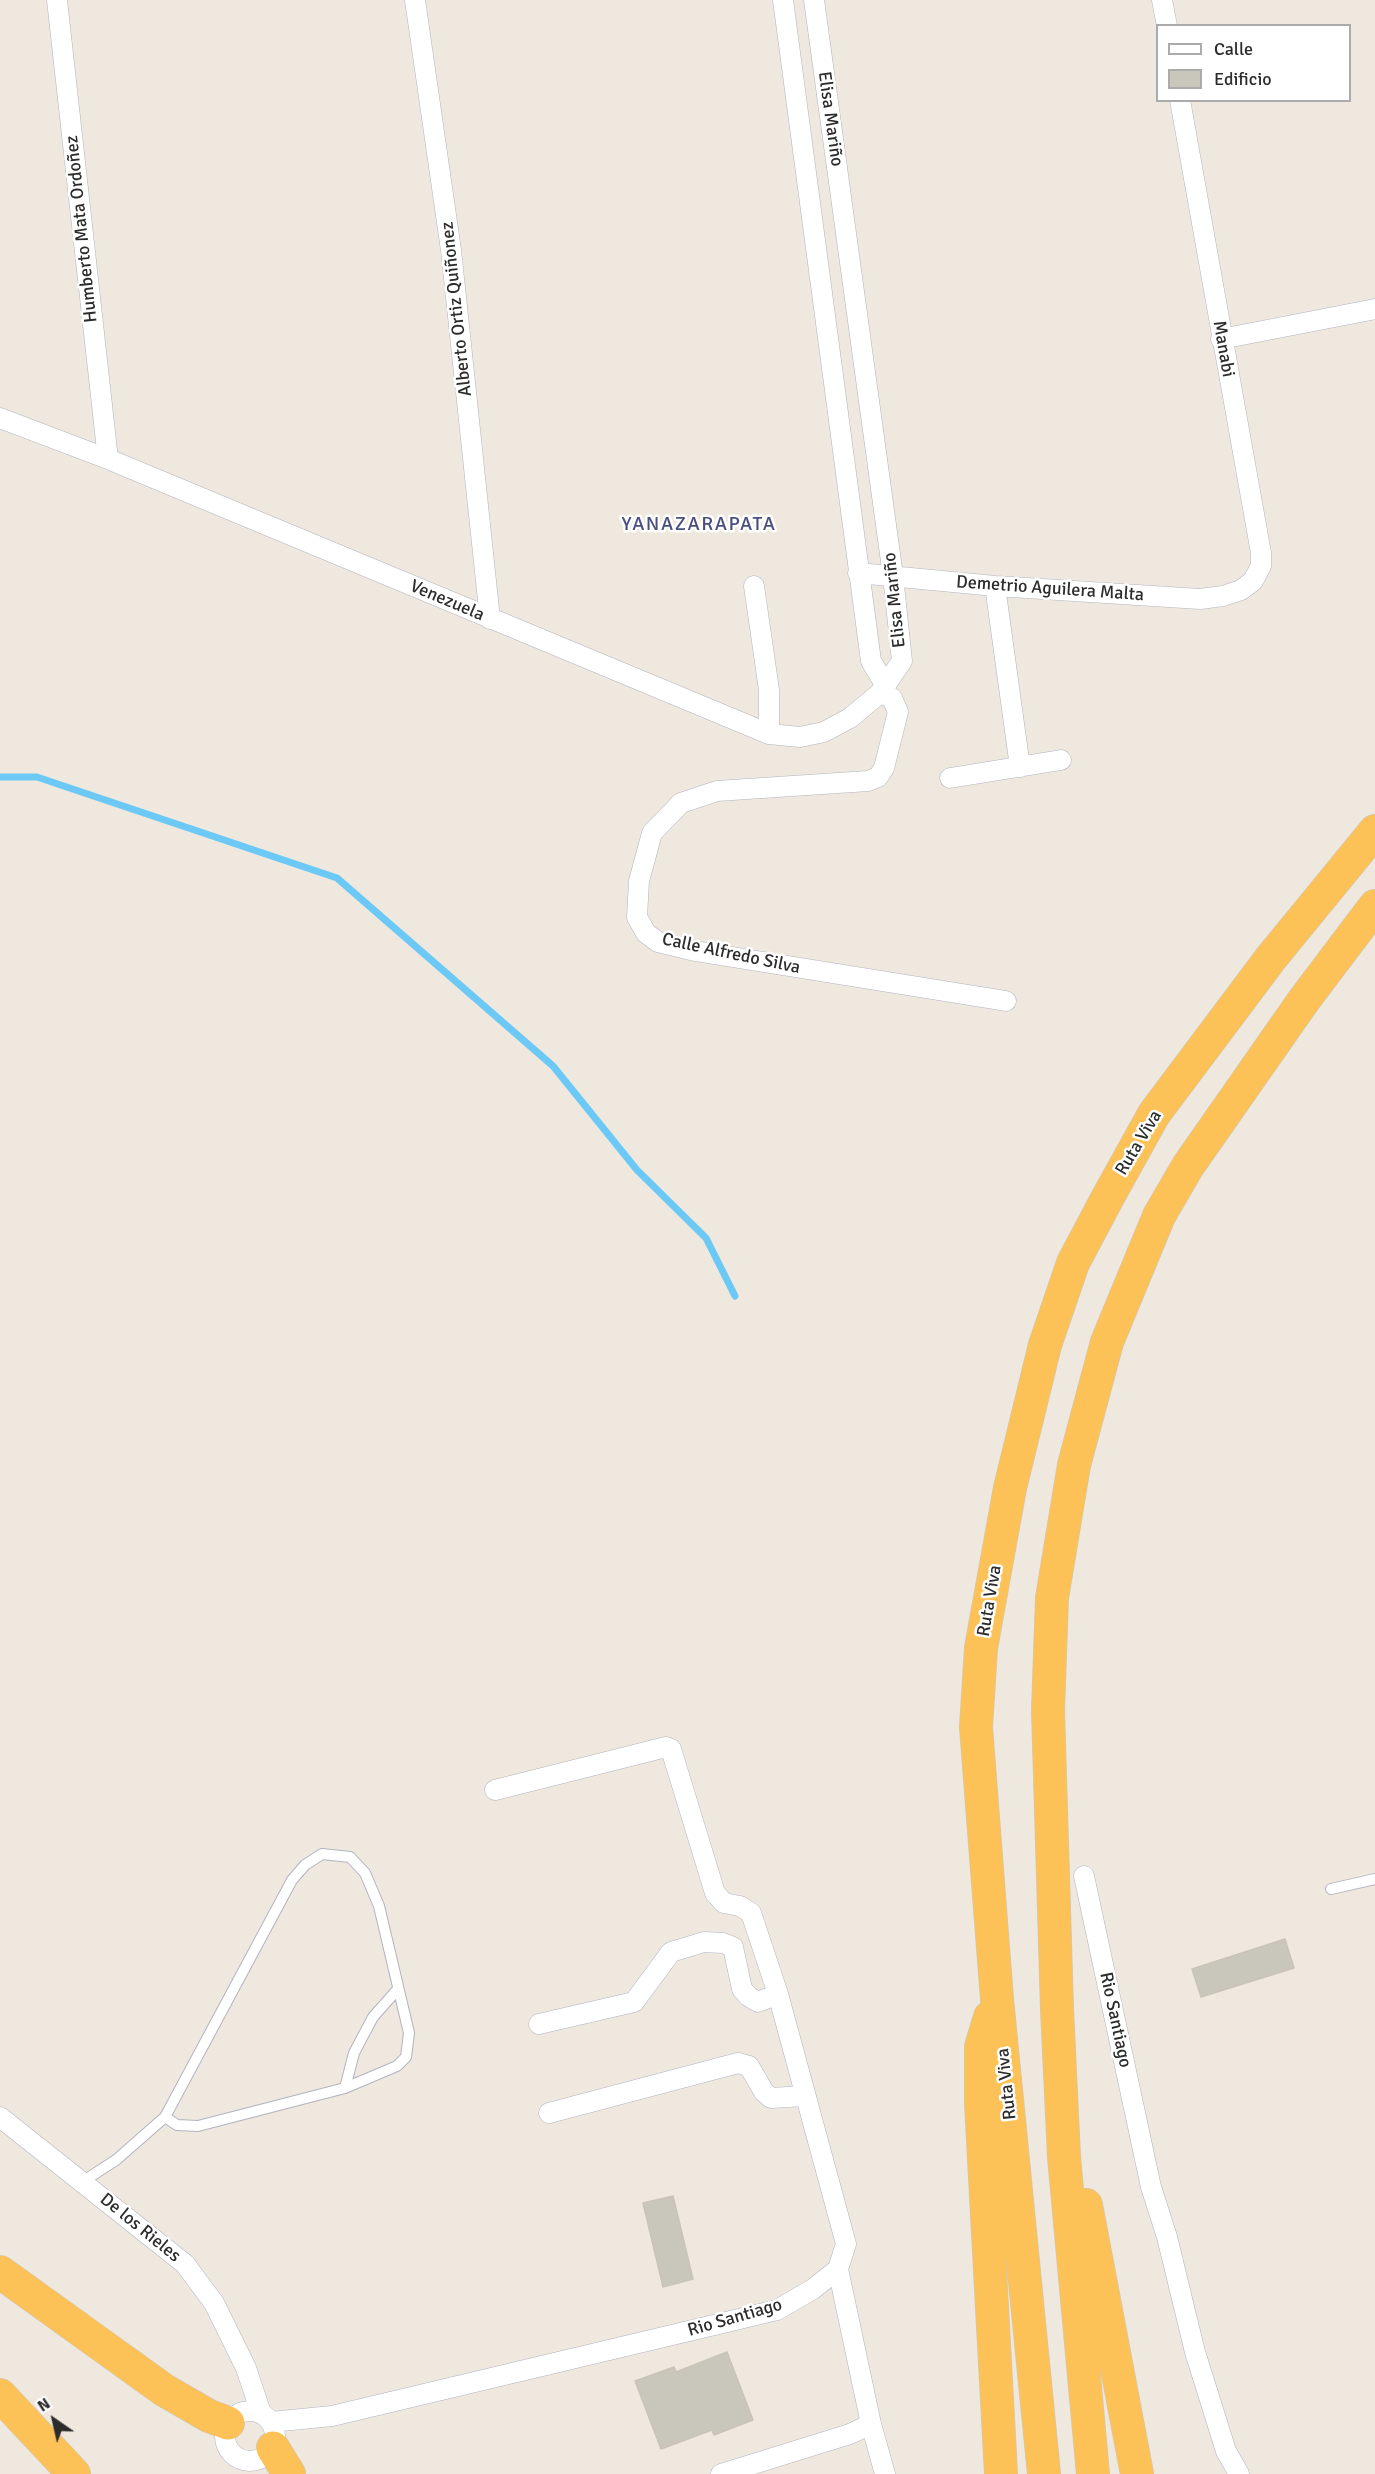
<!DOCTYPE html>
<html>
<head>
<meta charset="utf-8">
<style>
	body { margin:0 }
	#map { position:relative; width:1375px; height:2474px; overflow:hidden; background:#eee8de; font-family:Signika,sans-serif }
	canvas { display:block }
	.legend { position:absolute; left:1156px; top:24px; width:195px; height:78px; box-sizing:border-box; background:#fff; border:2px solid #ababab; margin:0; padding:8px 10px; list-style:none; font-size:18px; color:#2c2c2c }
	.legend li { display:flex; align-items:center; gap:12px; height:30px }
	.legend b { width:30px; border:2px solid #ababab }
	.north { position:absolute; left:24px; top:2390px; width:60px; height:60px; -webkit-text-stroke:4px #fff; paint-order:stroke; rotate:326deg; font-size:16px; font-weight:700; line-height:24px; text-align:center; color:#2c2c2c }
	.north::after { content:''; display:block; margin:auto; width:21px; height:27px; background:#2c2c2c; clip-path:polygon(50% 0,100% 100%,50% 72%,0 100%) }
</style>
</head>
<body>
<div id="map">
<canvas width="1375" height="2474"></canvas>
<ul class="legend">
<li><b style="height:8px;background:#fff"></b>Calle</li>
<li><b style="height:16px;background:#c9c6bc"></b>Edificio</li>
</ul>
<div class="north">N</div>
</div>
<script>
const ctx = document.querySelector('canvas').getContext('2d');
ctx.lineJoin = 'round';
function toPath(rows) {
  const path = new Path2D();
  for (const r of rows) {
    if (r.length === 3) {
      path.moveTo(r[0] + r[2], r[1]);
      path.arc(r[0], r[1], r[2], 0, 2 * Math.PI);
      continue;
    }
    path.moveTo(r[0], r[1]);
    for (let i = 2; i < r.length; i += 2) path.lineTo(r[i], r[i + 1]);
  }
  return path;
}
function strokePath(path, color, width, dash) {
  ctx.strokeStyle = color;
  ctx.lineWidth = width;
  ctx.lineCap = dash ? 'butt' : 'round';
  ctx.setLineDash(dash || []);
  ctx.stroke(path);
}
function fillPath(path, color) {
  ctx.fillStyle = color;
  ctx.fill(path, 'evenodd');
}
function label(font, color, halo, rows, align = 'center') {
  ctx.font = font + ' Signika,sans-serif';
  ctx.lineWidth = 5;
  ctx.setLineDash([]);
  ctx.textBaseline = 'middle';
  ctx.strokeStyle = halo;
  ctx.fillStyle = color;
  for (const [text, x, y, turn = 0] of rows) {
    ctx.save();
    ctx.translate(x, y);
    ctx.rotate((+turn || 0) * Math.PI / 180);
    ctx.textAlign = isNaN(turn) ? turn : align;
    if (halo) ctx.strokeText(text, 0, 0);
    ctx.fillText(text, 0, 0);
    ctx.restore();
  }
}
const stream = toPath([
	[0,777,37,777,337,878,553,1066,637,1170,706,1238,735,1296]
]);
const building = toPath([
	[1285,1939,1294,1968,1201,1997,1192,1969,1285,1939],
	[673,2196,693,2279,663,2287,643,2203,673,2196],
	[727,2352,753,2420,714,2435,712,2430,661,2449,635,2381,674,2367,676,2372,727,2352]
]);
const service = toPath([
	[1331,1889,1375,1879],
	[345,2088,354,2053,373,2017,398,1989],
	[82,2182,116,2160,165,2117,292,1880,305,1865,322,1854,350,1857,365,1873,379,1906,409,2033,406,2057,397,2066,345,2088,198,2126,177,2125,165,2117]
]);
const minor = toPath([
	[57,0,108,459],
	[415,0,451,250,490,619],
	[783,0,871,661,886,686],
	[1162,0,1167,26],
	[1221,339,1375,309],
	[0,418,108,459,769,734,800,737,824,732,850,718,880,693,902,661,893,576,814,0],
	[858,573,995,586,1200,599,1223,596,1241,590,1253,581,1261,566,1261,553,1180,100],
	[754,586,769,690,769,734],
	[995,586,1020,767],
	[880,693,892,698,898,712,884,768,878,777,868,781,717,791,681,803,652,833,639,881,637,917,646,933,658,942,695,951,1006,1001],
	[950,778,1061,760],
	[1084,1876,1151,2187,1167,2237,1195,2352,1226,2451,1239,2474],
	[539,2024,634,2002,671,1952,704,1942,723,1943,733,1947,742,1989,748,1996,758,2002,778,1994],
	[549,2113,738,2063,749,2066,764,2092,771,2098,805,2096],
	[0,2117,185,2264,214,2303,246,2368,261,2413],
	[838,2269,871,2424,885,2474],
	[250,2436,25],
	[271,2422,332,2416,777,2310,813,2289,838,2269,846,2244,778,1994,751,1913,740,1906,724,1903,715,1893,671,1749,666,1747,495,1790],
	[721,2474,850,2434,871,2424]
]);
const trunk = toPath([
	[990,2017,981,2047,981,2103,1001,2474],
	[1086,2205,1137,2474],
	[0,2272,164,2390,209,2416,228,2423],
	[0,2395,74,2474],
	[273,2448,289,2474],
	[1044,2474,997,1999,976,1727,981,1648,1010,1488,1045,1345,1073,1263,1108,1197,1154,1114,1271,958,1375,831],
	[1093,2474,1064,2157,1057,2009,1048,1710,1052,1598,1074,1465,1107,1342,1159,1216,1188,1166,1304,1000,1375,906]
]);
const streetNames = [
	["Elisa Mariño",830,119,82],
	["Humberto Mata Ordoñez",82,229,-96],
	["Alberto Ortiz Quiñonez",457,309,-96],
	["Manabi",1223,349,80],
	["Demetrio Aguilera Malta",1050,589,4],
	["Elisa Mariño",895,600,-96],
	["Venezuela",447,601,23],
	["Calle Alfredo Silva",731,954,12],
	["Ruta Viva",1139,1143,-59],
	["Ruta Viva",990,1601,-80],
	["Rio Santiago",1115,2020,78],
	["Ruta Viva",1007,2084,-96],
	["De los Rieles",140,2228,39],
	["Rio Santiago",735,2318,-16]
];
const neighbourhoodNames = [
	["YANAZARAPATA",699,525]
];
strokePath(stream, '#6cc9f5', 7);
fillPath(building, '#c9c6bc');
strokePath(building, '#cac4b7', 1.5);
strokePath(service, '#b2b3c0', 12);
strokePath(minor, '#b2b3c0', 21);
strokePath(trunk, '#c8c8c8', 34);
strokePath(service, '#fff', 10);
strokePath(minor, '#fff', 20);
strokePath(trunk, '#fcc258', 33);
label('18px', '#2c2c2c', '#fff', streetNames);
ctx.letterSpacing = '1.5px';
label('20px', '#495080', '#fff', neighbourhoodNames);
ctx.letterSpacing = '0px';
</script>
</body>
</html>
